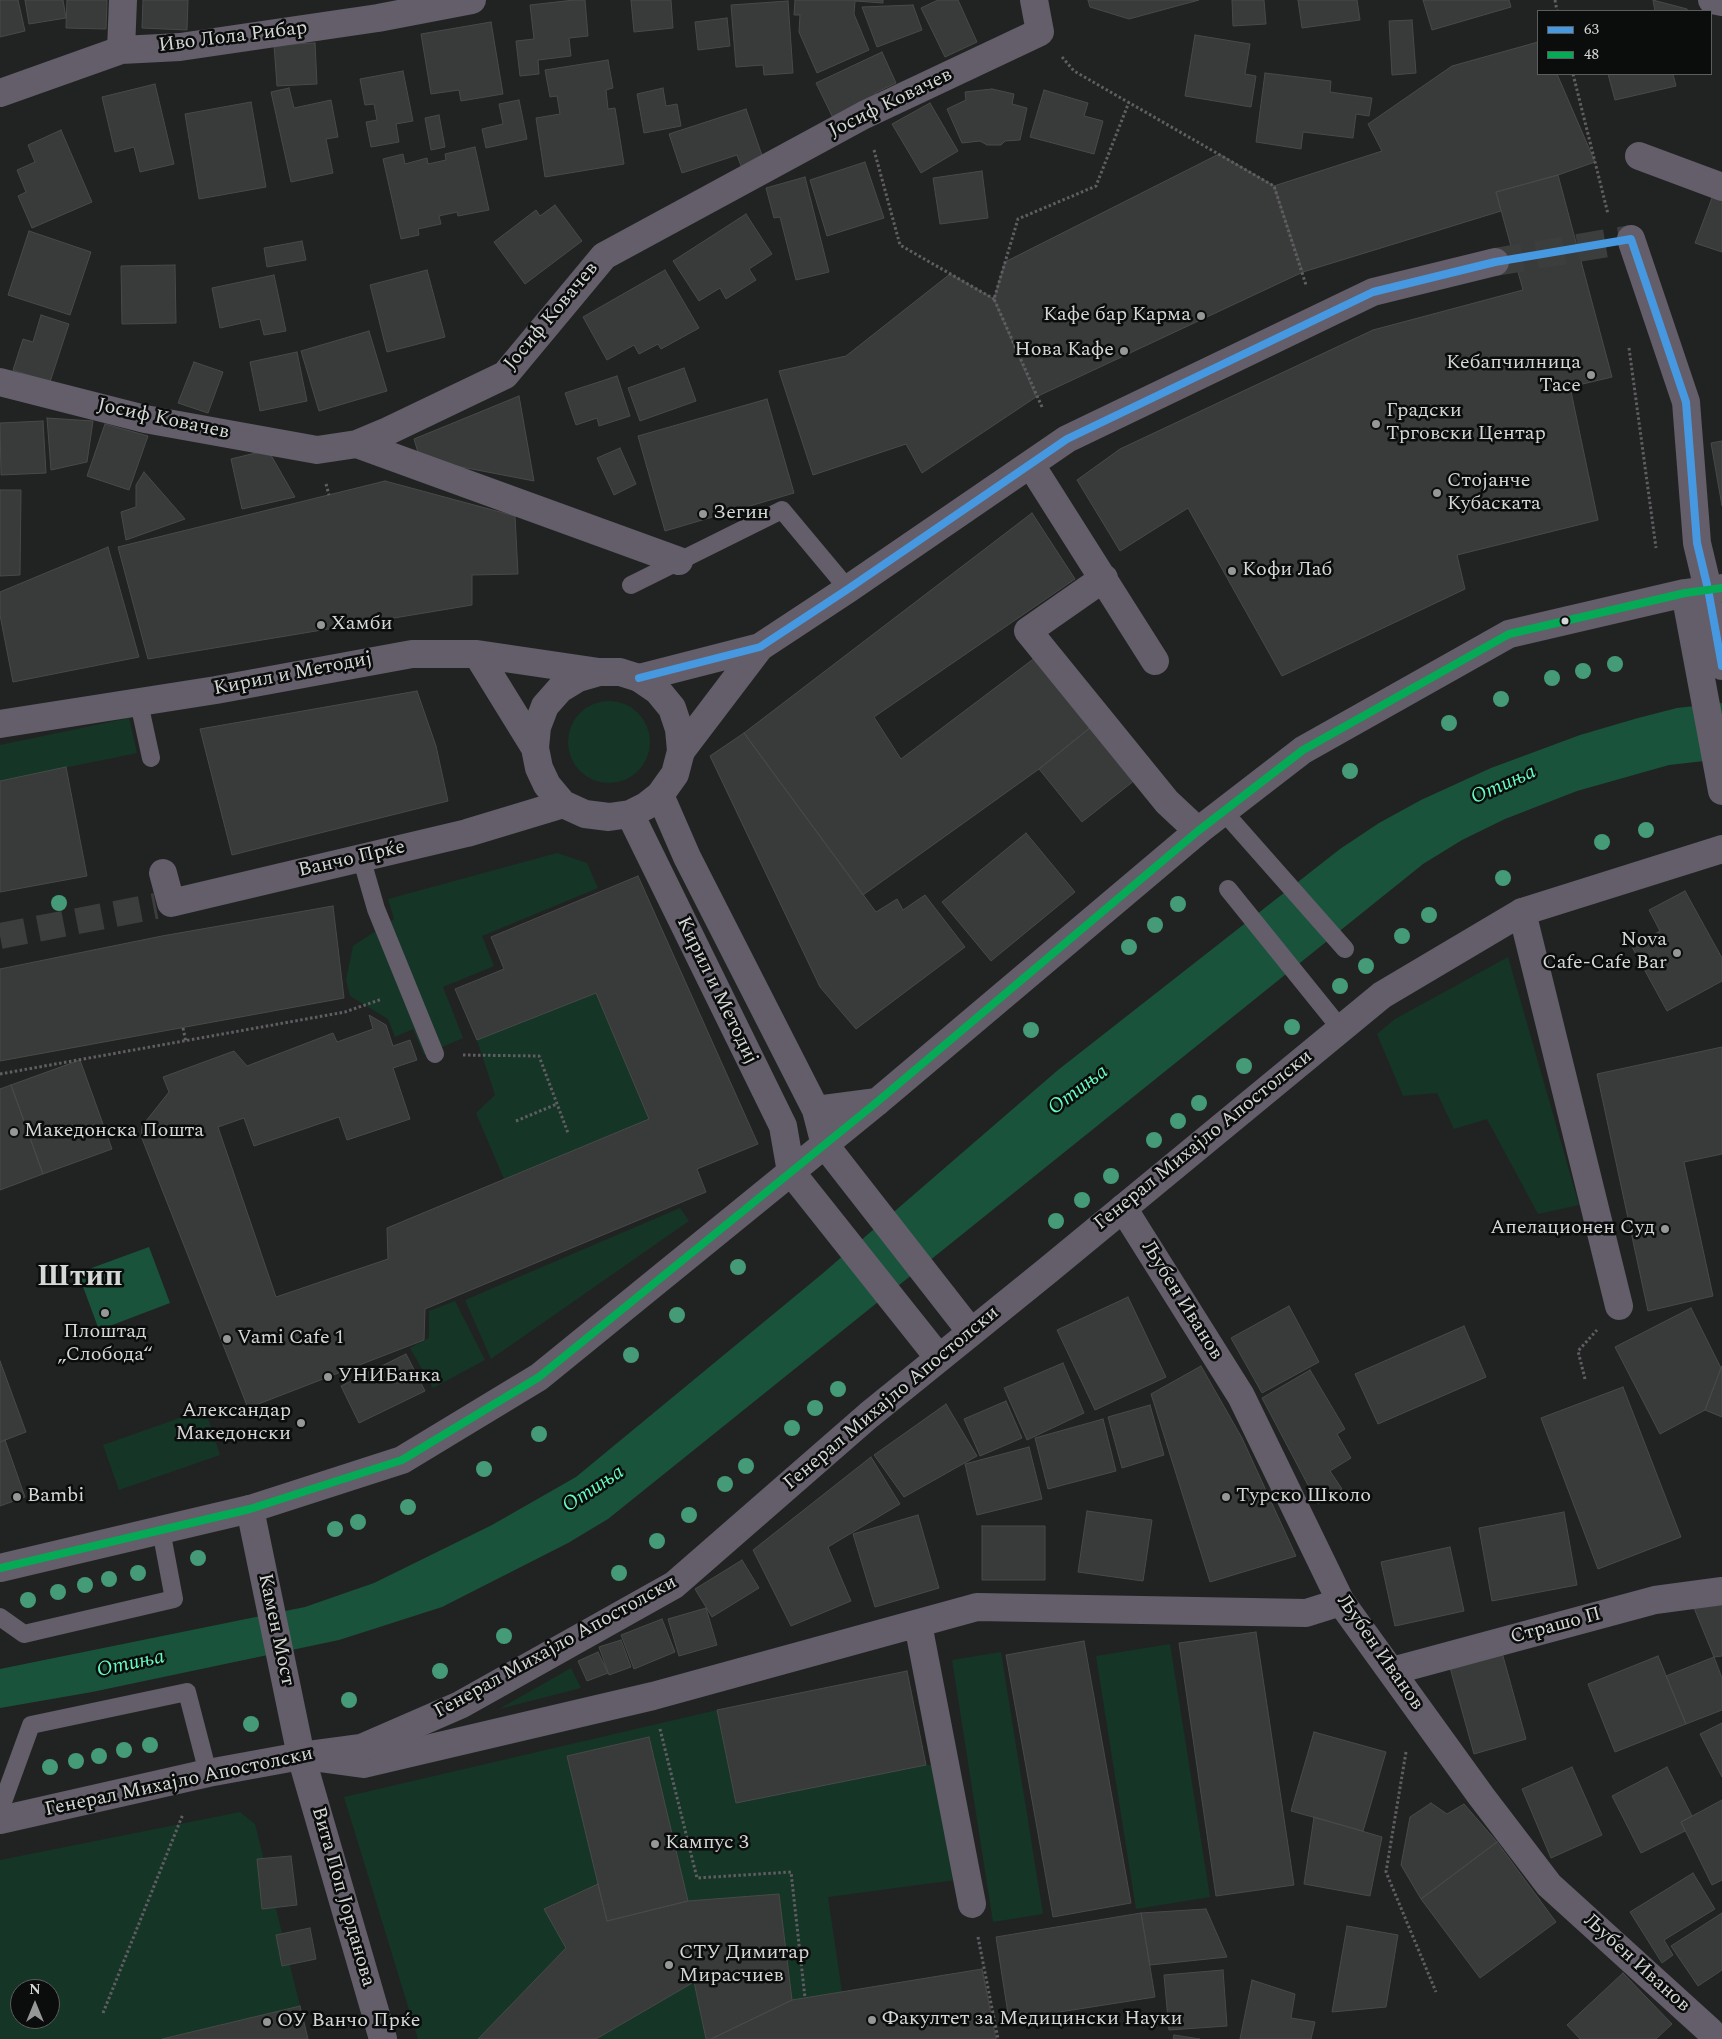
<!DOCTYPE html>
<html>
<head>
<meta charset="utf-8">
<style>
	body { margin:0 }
	#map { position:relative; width:1722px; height:2039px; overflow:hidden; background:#212322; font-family:Spectral,serif }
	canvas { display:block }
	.legend { position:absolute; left:1537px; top:10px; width:175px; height:65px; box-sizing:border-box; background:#0b0c0c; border:1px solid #5c5d5d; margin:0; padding:6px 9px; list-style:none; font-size:15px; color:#d5d7d6 }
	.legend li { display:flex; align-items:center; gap:10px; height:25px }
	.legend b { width:25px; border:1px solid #5c5d5d }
	.north { position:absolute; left:10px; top:1979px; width:50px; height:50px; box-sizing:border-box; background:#0b0c0c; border:1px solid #5c5d5d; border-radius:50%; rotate:0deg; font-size:14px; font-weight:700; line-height:20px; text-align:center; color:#d5d7d6 }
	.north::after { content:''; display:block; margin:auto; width:18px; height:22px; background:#969897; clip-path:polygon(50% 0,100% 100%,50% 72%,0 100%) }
</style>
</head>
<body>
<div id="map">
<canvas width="1722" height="2039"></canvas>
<ul class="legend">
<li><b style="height:6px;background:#4699e1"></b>63</li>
<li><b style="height:6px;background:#06aa56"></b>48</li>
</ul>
<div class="north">N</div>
</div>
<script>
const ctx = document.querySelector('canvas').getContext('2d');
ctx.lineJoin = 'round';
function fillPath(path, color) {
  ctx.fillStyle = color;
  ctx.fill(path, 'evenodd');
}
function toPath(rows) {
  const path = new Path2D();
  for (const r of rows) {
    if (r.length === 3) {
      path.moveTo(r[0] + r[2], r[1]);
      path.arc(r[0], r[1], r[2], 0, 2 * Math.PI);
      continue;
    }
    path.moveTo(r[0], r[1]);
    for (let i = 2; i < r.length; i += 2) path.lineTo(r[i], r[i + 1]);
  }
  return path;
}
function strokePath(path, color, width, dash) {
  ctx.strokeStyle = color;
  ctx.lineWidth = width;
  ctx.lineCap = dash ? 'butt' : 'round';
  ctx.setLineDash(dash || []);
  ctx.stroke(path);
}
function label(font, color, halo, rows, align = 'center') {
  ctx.font = font + ' Spectral,serif';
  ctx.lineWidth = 5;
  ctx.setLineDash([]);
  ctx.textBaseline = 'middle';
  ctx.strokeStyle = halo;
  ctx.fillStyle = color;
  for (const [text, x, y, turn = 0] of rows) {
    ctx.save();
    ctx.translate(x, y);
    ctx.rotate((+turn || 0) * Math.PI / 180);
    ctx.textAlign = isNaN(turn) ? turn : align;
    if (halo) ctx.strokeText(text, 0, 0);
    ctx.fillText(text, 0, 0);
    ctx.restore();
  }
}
const green = toPath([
	[609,742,41],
	[129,718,137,753,0,781,0,745],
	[557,853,587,863,598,888,482,936,494,966,443,987,463,1038,424,1055,413,1029,395,1037,388,1019,350,996,346,980,353,946,394,919,388,899],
	[1508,957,1579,1205,1538,1214,1487,1119,1454,1129,1437,1093,1403,1096,1377,1034,1395,1019],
	[596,993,649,1119,504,1179,476,1113,495,1095,477,1040],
	[680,1208,689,1221,491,1359,465,1300],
	[455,1301,485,1360,433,1388,410,1348,429,1338,429,1311],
	[205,1409,220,1455,119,1490,103,1445],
	[1170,1644,1210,1897,1136,1909,1096,1656],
	[1001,1652,1043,1914,993,1922,952,1660],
	[571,1668,581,1688,499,1709],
	[717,1710,736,1803,926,1765,941,1765,963,1879,828,1897,842,1992,792,2000,779,1894,688,1901,649,1737,567,1756,598,1884,545,1909,566,1948,478,2039,418,2039,344,1797],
	[240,1812,255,1824,300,2006,162,2039,0,2039,0,1860],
	[20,1989,50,1989,50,2019,20,2019],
	[694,1982,706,2039,596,2039]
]);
const water = toPath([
	[1722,703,1722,759,1669,765,1577,791,1505,819,1462,840,1423,864,608,1519,568,1543,442,1607,339,1640,92,1692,0,1708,0,1669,305,1607,348,1592,374,1583,492,1525,576,1477,822,1274,1058,1070,1340,849,1379,823,1421,800,1491,768,1580,735,1638,718,1677,708],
	[149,1247,170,1303,99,1330,78,1273]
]);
const building = toPath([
	[0,0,18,0,25,31,0,37,0,0],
	[25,0,63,0,66,18,29,24,25,0],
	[67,0,107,0,106,29,66,28,67,0],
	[143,0,188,0,187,30,142,28,143,0],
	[574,0,585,0,588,36,569,38,571,56,538,60,539,74,520,76,516,41,534,39,530,5,574,0],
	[631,0,671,0,673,28,634,32,631,0],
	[795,0,883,0,883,3,855,1,854,14,869,50,817,73,799,32,800,15,794,15,795,0],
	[938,0,958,0,977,42,945,57,921,8,938,0],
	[1088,0,1199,0,1129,19,1090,7,1088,0],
	[1232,0,1264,0,1266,24,1233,26,1232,0],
	[1298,0,1357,0,1360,20,1302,28,1298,0],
	[1423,0,1509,0,1511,7,1432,30,1423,0],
	[1653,0,1687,9,1688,11,1655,11,1653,0],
	[788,1,793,73,764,75,763,65,736,67,731,5,788,1],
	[913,5,922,30,877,47,862,7,913,5],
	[727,18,730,46,698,50,695,22,727,18],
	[1412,20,1416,73,1392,75,1389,21,1412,20],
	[491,22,503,94,461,101,459,90,431,94,421,34,491,22],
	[1195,35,1250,44,1245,74,1256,76,1251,107,1185,96,1195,35],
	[1538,42,1538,74,1557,74,1595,162,1558,175,1496,192,1501,211,1303,272,1274,186,1382,151,1368,124,1452,66,1538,42],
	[315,43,317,84,277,86,274,45,315,43],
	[882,52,896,83,875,93,878,100,834,120,816,83,882,52],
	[608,60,613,88,606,90,608,109,615,108,624,164,545,177,536,118,560,114,557,96,550,97,545,70,608,60],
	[403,71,413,121,396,124,399,142,371,147,366,122,377,120,374,104,365,105,360,79,403,71],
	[1265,73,1331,81,1330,92,1372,98,1369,116,1356,114,1353,138,1303,132,1301,149,1256,142,1265,73],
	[1608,74,1673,74,1676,86,1615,100,1608,74],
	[155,84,174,164,140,172,134,147,115,152,102,97,155,84],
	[289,88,294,108,331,100,338,137,326,139,333,173,291,182,271,92,289,88],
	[663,88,666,106,677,104,681,126,644,133,637,94,663,88],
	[992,89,1014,94,1012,104,1027,108,1020,140,1005,141,1001,145,987,145,980,141,962,143,947,109,966,100,965,92,992,89],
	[1044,90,1088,103,1084,116,1103,121,1094,154,1030,137,1044,90],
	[519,100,527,139,486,148,482,129,503,124,499,104,519,100],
	[251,102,266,187,199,199,185,114,251,102],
	[930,103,958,151,921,173,892,124,930,103],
	[746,109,765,164,743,171,737,155,682,173,669,134,746,109],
	[439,115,445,147,431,150,425,118,439,115],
	[61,130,92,202,32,228,18,196,26,192,17,170,35,162,28,145,61,130],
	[475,147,489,210,458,216,457,212,439,216,441,224,418,229,419,235,401,239,383,159,403,154,405,164,427,158,428,164,446,160,445,154,475,147],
	[1219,154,1274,186,1303,272,1036,397,994,299,1005,262,1219,154],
	[865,162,884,218,827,236,810,180,865,162],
	[982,171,988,218,940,224,933,178,982,171],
	[1558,175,1612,377,1570,387,1598,520,1457,555,1465,589,1282,676,1188,508,1120,551,1077,480,1120,449,1373,330,1523,290,1496,192,1558,175],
	[805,177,829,272,796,280,780,217,774,218,766,188,805,177],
	[1715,190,1722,192,1722,252,1695,243,1715,190],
	[555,205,582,241,525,284,494,242,536,210,540,216,555,205],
	[746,214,772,254,749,269,756,280,726,299,720,288,699,301,673,261,746,214],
	[29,231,91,252,70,315,8,295,29,231],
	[302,241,306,260,267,267,264,248,302,241],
	[175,265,176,323,122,324,121,266,175,265],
	[427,270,445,337,387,352,370,285,427,270],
	[665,270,699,328,661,349,658,344,639,354,634,345,607,360,583,317,665,270],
	[950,274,994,299,1036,397,922,473,906,444,813,475,779,371,846,356,950,274],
	[274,275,286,331,264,335,260,319,220,328,212,288,274,275],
	[41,315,69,324,50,382,13,370,23,339,33,342,41,315],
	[369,331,387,391,319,411,301,351,369,331],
	[297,352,307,401,260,411,250,362,297,352],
	[194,362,223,372,208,413,178,403,194,362],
	[684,368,696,401,640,421,628,388,684,368],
	[617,376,630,416,599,426,597,418,576,425,565,393,617,376],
	[519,396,534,481,420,459,414,439,519,396],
	[767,399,794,493,665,531,638,436,767,399],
	[47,418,93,421,87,462,51,470,47,418],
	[43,421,46,473,1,475,0,423,43,421],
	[105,424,148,436,129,490,87,476,105,424],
	[1722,441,1722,506,1711,443,1722,441],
	[620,448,636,484,614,495,597,458,620,448],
	[268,450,295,497,242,509,231,459,268,450],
	[144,472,185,519,126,540,121,512,136,507,136,485,144,472],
	[385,481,515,516,518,574,472,575,472,605,148,659,118,547,385,481],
	[0,490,21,490,20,575,0,576,0,490],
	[1032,513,1075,579,874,717,901,759,1036,657,1091,727,1039,769,863,895,744,733,1032,513],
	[108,547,139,657,13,682,0,615,0,592,108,547],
	[417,691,436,746,448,801,232,855,200,729,417,691],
	[1091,727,1135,780,1082,822,1039,769,1091,727],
	[744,733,876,912,897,899,903,910,925,895,965,947,856,1029,820,987,710,756,744,733],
	[66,767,87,876,0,892,0,781,66,767],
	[1026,833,1075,892,991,961,942,902,1026,833],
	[638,876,758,1144,697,1169,706,1192,425,1309,424,1340,248,1408,141,1136,142,1126,169,1092,163,1077,234,1051,247,1066,333,1033,337,1042,373,1029,369,1015,386,1025,393,1046,410,1040,417,1060,393,1068,410,1119,347,1140,339,1117,254,1146,244,1118,218,1127,276,1297,388,1259,387,1228,649,1119,596,993,477,1040,455,989,504,969,491,937,638,876],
	[1685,891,1722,958,1722,981,1667,1011,1632,947,1660,931,1649,910,1685,891],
	[333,906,344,998,0,1061,0,969,162,936,333,906],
	[1722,1047,1722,1154,1684,1162,1713,1296,1648,1311,1597,1074,1722,1047],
	[80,1060,112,1149,43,1174,11,1085,80,1060],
	[11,1085,43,1174,0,1190,0,1089,11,1085],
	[1128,1297,1166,1377,1095,1410,1057,1330,1128,1297],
	[1289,1306,1319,1362,1262,1393,1231,1338,1289,1306],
	[1691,1308,1721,1368,1705,1410,1660,1434,1615,1347,1691,1308],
	[1464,1326,1486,1377,1378,1424,1355,1374,1464,1326],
	[406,1354,425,1391,359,1423,341,1386,406,1354],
	[0,1361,26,1432,0,1442,0,1361],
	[1063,1363,1084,1413,1027,1440,1004,1388,1063,1363],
	[1201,1366,1242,1438,1296,1556,1210,1582,1151,1394,1201,1366],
	[1722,1366,1722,1417,1705,1410,1722,1366],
	[1310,1370,1345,1429,1337,1434,1351,1458,1330,1471,1342,1489,1318,1504,1262,1398,1310,1370],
	[1623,1387,1681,1537,1598,1569,1541,1418,1623,1387],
	[1006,1401,1022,1438,980,1456,964,1419,1006,1401],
	[946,1404,977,1456,904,1497,874,1455,946,1404],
	[1150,1405,1164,1455,1122,1468,1108,1417,1150,1405],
	[1103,1419,1116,1471,1048,1489,1035,1438,1103,1419],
	[5,1440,25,1497,0,1506,0,1442,5,1440],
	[1029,1447,1042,1499,977,1515,965,1464,1029,1447],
	[871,1457,900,1504,828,1547,851,1601,791,1626,753,1550,871,1457],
	[1087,1511,1152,1520,1143,1581,1078,1572,1087,1511],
	[1564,1512,1577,1585,1492,1601,1479,1528,1564,1512],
	[918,1515,939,1588,875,1607,853,1534,918,1515],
	[982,1526,1045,1526,1045,1580,982,1580,982,1526],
	[1450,1547,1464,1611,1395,1626,1381,1562,1450,1547],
	[742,1560,759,1588,712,1617,695,1589,742,1560],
	[1722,1598,1722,1656,1714,1657,1692,1603,1722,1598],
	[706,1608,717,1645,679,1656,668,1619,706,1608],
	[662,1619,675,1652,634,1669,621,1635,662,1619],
	[1256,1632,1294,1885,1216,1896,1179,1643,1256,1632],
	[621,1640,631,1667,609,1675,599,1647,621,1640],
	[1084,1641,1131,1903,1053,1917,1006,1655,1084,1641],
	[1501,1649,1526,1739,1474,1754,1449,1664,1501,1649],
	[598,1652,608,1673,587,1681,578,1661,598,1652],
	[1658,1656,1686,1724,1615,1752,1588,1684,1658,1656],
	[1714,1657,1722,1678,1722,1710,1686,1724,1666,1676,1714,1657],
	[907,1671,926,1765,736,1803,717,1710,907,1671],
	[1722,1723,1722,1777,1700,1734,1722,1723],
	[1314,1732,1386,1752,1363,1831,1291,1811,1314,1732],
	[649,1737,688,1901,607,1921,567,1756,649,1737],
	[1572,1767,1602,1835,1551,1858,1522,1789,1572,1767],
	[1667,1767,1692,1816,1681,1822,1685,1831,1641,1853,1612,1796,1667,1767],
	[1722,1800,1722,1880,1712,1885,1681,1822,1722,1800],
	[1431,1803,1447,1814,1464,1804,1497,1842,1421,1899,1401,1865,1410,1817,1431,1803],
	[1314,1817,1382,1837,1370,1896,1304,1884,1314,1817],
	[1497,1842,1556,1922,1480,1978,1421,1899,1497,1842],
	[291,1856,297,1905,262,1909,257,1859,291,1856],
	[1693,1873,1715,1909,1664,1940,1673,1955,1662,1963,1630,1912,1693,1873],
	[598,1884,607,1921,688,1901,779,1894,792,2000,711,2039,706,2039,694,1982,596,2039,478,2039,566,1948,544,1909,598,1884],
	[1206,1909,1227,1957,1150,1965,1141,1913,1206,1909],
	[1141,1913,1155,1997,1009,2020,996,1937,1141,1913],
	[1722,1913,1722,1970,1698,1986,1671,1946,1722,1913],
	[1347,1926,1398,1935,1386,2007,1332,2012,1347,1926],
	[310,1928,316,1959,282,1966,276,1935,310,1928],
	[982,1969,996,2039,711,2039,792,2000,982,1969],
	[1223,1970,1227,2026,1169,2030,1164,1975,1223,1970],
	[1623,1973,1672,2024,1656,2039,1580,2039,1567,2025,1623,1973],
	[1252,1980,1295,1994,1291,2018,1315,2022,1311,2039,1240,2039,1252,1980],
	[300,2006,308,2039,162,2039,300,2006],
	[1174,2035,1200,2039,1173,2039,1174,2035]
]);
const pedestrianTunnel = toPath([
	[0,936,156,906]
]);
const minorTunnel = toPath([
	[1495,262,1631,239]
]);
const path = toPath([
	[1555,0,1557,11],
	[1062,57,1074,71,1274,186,1306,285],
	[1573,74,1608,214],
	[874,150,900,245,994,299],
	[1629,348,1656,548],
	[1042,407,994,299,1018,219,1096,186,1129,102],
	[326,484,329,495],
	[183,1028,186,1042],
	[463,1055,539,1056,568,1133],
	[0,1074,345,1012,382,999],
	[516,1121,557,1104],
	[1585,1379,1578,1351,1597,1330],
	[660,1729,697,1878,791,1872,805,1998],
	[1406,1752,1386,1872,1436,1992],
	[978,1937,998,2039],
	[103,2013,183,1814]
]);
const service = toPath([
	[631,585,782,510,848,589],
	[139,703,151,758],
	[1224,812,1345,949],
	[361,857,376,909,435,1054],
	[1228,889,1341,1029],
	[0,1617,24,1634,174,1599,161,1530],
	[0,1810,31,1725,187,1692,208,1773]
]);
const minor = toPath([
	[1712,0,1722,2],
	[121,50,123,0],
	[0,93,121,50,180,47,378,18,472,0],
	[1639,156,1722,187],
	[1631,239,1686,402,1697,543,1708,589],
	[0,382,145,419,317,450,357,444,388,431,505,375,604,256,864,115,1040,32,1034,0],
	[357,444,679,561],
	[1031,465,1155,661],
	[1104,578,1028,631,1167,802,1198,831],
	[639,678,760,647,848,589,1067,439,1373,292,1495,262],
	[681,751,760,647],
	[163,873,171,903,467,833,563,804],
	[1522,912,1619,1306],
	[1123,1208,1241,1396,1341,1602,1481,1796,1549,1885,1710,2031,1715,2039],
	[250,1509,301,1756,383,2039],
	[918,1624,972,1904],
	[1392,1671,1655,1600,1722,1591],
	[319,1758,363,1764,653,1696,977,1607,1306,1613,1341,1602]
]);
const tertiary = toPath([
	[1708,589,1722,666],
	[1685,593,1722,791],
	[477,654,535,748],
	[0,724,216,690,412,654,477,654,599,672,620,672,639,678,658,691,672,708,679,729,681,751,675,774,660,795,646,806,630,814,609,817,585,814,563,804,547,785,539,768,535,748,537,727,545,706,560,689,578,678,599,672],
	[660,795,687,857,816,1110,825,1145,971,1332],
	[630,814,783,1126,791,1172,939,1358],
	[816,1110,877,1102],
	[0,1568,250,1509,402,1460,539,1377,877,1102,1198,831,1303,750,1509,634,1685,593,1722,588],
	[0,1820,208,1773,301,1756,361,1748,460,1705,674,1585,869,1415,1047,1271,1382,995,1522,912,1722,849]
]);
const bus1 = toPath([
	[639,678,760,647,848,589,1067,439,1373,292,1495,262,1631,239,1686,402,1697,543,1708,589,1722,666]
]);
const bus2 = toPath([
	[0,1568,250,1509,402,1460,539,1377,877,1102,1198,831,1303,750,1509,634,1685,593,1722,588]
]);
const trees = [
	[1615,664],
	[1583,671],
	[1552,678],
	[1501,699],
	[1449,723],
	[1350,771],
	[1646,830],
	[1602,842],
	[1503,878],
	[59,903],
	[1178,904],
	[1429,915],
	[1155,925],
	[1402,936],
	[1129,947],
	[1366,966],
	[1340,986],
	[1292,1027],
	[1031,1030],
	[1244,1066],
	[1199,1103],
	[1178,1121],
	[1154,1140],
	[1111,1176],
	[1082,1200],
	[1056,1221],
	[738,1267],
	[677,1315],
	[631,1355],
	[838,1389],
	[815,1408],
	[792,1428],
	[539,1434],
	[746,1466],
	[484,1469],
	[725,1484],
	[408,1507],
	[689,1515],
	[358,1522],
	[335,1529],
	[657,1541],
	[198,1558],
	[138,1573],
	[619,1573],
	[109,1579],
	[85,1585],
	[58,1592],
	[28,1600],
	[504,1636],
	[440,1671],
	[349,1700],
	[251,1724],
	[150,1745],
	[124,1750],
	[99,1756],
	[76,1761],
	[50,1767]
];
const markers = [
	[1201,316,5,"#969897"],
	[1124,351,5,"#969897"],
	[1591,375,5,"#969897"],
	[1376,424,5,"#969897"],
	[1437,493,5,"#969897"],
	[703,514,5,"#969897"],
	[1232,571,5,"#969897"],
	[1565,621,4.5,"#d5d7d6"],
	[321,625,5,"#969897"],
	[1677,953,5,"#969897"],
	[14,1132,5,"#969897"],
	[1665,1229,5,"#969897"],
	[105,1313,5,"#969897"],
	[227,1339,5,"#969897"],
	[328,1377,5,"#969897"],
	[301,1423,5,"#969897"],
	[17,1497,5,"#969897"],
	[1226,1497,5,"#969897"],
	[655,1844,5,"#969897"],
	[669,1965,5,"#969897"],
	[872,2020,5,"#969897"],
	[267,2022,5,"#969897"]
];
const streetNames = [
	["Иво Лола Рибар",233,38,-7],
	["Јосиф Ковачев",891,104,-26],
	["Јосиф Ковачев",552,317,-50],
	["Јосиф Ковачев",163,420,12],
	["Кирил и Методиј",293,675,-11],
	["Ванчо Прќе",352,860,-13],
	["Кирил и Методиј",716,991,64],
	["Генерал Михајло Апостолски",1204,1141,-39],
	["Љубен Иванов",1181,1301,58],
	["Генерал Михајло Апостолски",892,1399,-40],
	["Страшо П",1556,1627,-15],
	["Камен Мост",275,1630,78],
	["Генерал Михајло Апостолски",556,1648,-29],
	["Љубен Иванов",1379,1653,55],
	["Генерал Михајло Апостолски",179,1783,-12],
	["Вита Поп Јорданова",342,1897,74],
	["Љубен Иванов",1636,1964,42]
];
const poiNames = [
	["Кафе бар Карма",1191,316,"right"],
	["Нова Кафе",1114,351,"right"],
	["Кебапчилница",1581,364,"right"],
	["Тасе",1581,387,"right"],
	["Градски",1386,412],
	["Трговски Центар",1386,435],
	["Стојанче",1447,482],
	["Кубаската",1447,505],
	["Зегин",713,514],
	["Кофи Лаб",1242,571],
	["Хамби",331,625],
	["Nova",1667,941,"right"],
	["Cafe-Cafe Bar",1667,964,"right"],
	["Македонска Пошта",24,1132],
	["Апелационен Суд",1655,1229,"right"],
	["Плоштад",105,1333,"center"],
	["„Слобода“",105,1356,"center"],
	["Vami Cafe 1",237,1339],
	["УНИБанка",338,1377],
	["Александар",291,1412,"right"],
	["Македонски",291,1435,"right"],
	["Bambi",27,1497],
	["Турско Школо",1236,1497],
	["Кампус 3",665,1844],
	["СТУ Димитар",679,1954],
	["Мирасчиев",679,1977],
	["Факултет за Медицински Науки",882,2020],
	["ОУ Ванчо Прќе",277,2022]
];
const waterNames = [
	["Отиња",1504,786,-24],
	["Отиња",1079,1091,-37],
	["Отиња",594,1490,-33],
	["Отиња",131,1665,-12]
];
const townNames = [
	["Штип",80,1279]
];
fillPath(green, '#153527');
fillPath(water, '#1a533c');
fillPath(building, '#393b3a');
strokePath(building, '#484a49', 1);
strokePath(pedestrianTunnel, '#3c3e3d', 26, [26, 13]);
strokePath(minorTunnel, '#3c3e3d', 28, [28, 14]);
strokePath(path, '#605e63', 3, [2.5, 2.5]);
strokePath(service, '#635e69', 18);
strokePath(minor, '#635e69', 28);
strokePath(tertiary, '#635e69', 28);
strokePath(bus1, '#4699e1', 8);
strokePath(bus2, '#06aa56', 8);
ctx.fillStyle = '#459a77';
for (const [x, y] of trees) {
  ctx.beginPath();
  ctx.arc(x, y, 8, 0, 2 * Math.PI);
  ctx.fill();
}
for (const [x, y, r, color] of markers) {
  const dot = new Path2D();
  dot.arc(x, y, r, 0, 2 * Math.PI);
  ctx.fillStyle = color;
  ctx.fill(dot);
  strokePath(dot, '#0b0c0c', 2);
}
label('20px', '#d5d7d6', '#0b0c0c', streetNames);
label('20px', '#d5d7d6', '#0b0c0c', poiNames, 'left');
label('italic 21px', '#65fdbf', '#0b0c0c', waterNames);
label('bold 30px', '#d5d7d6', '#0b0c0c', townNames);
</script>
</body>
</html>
